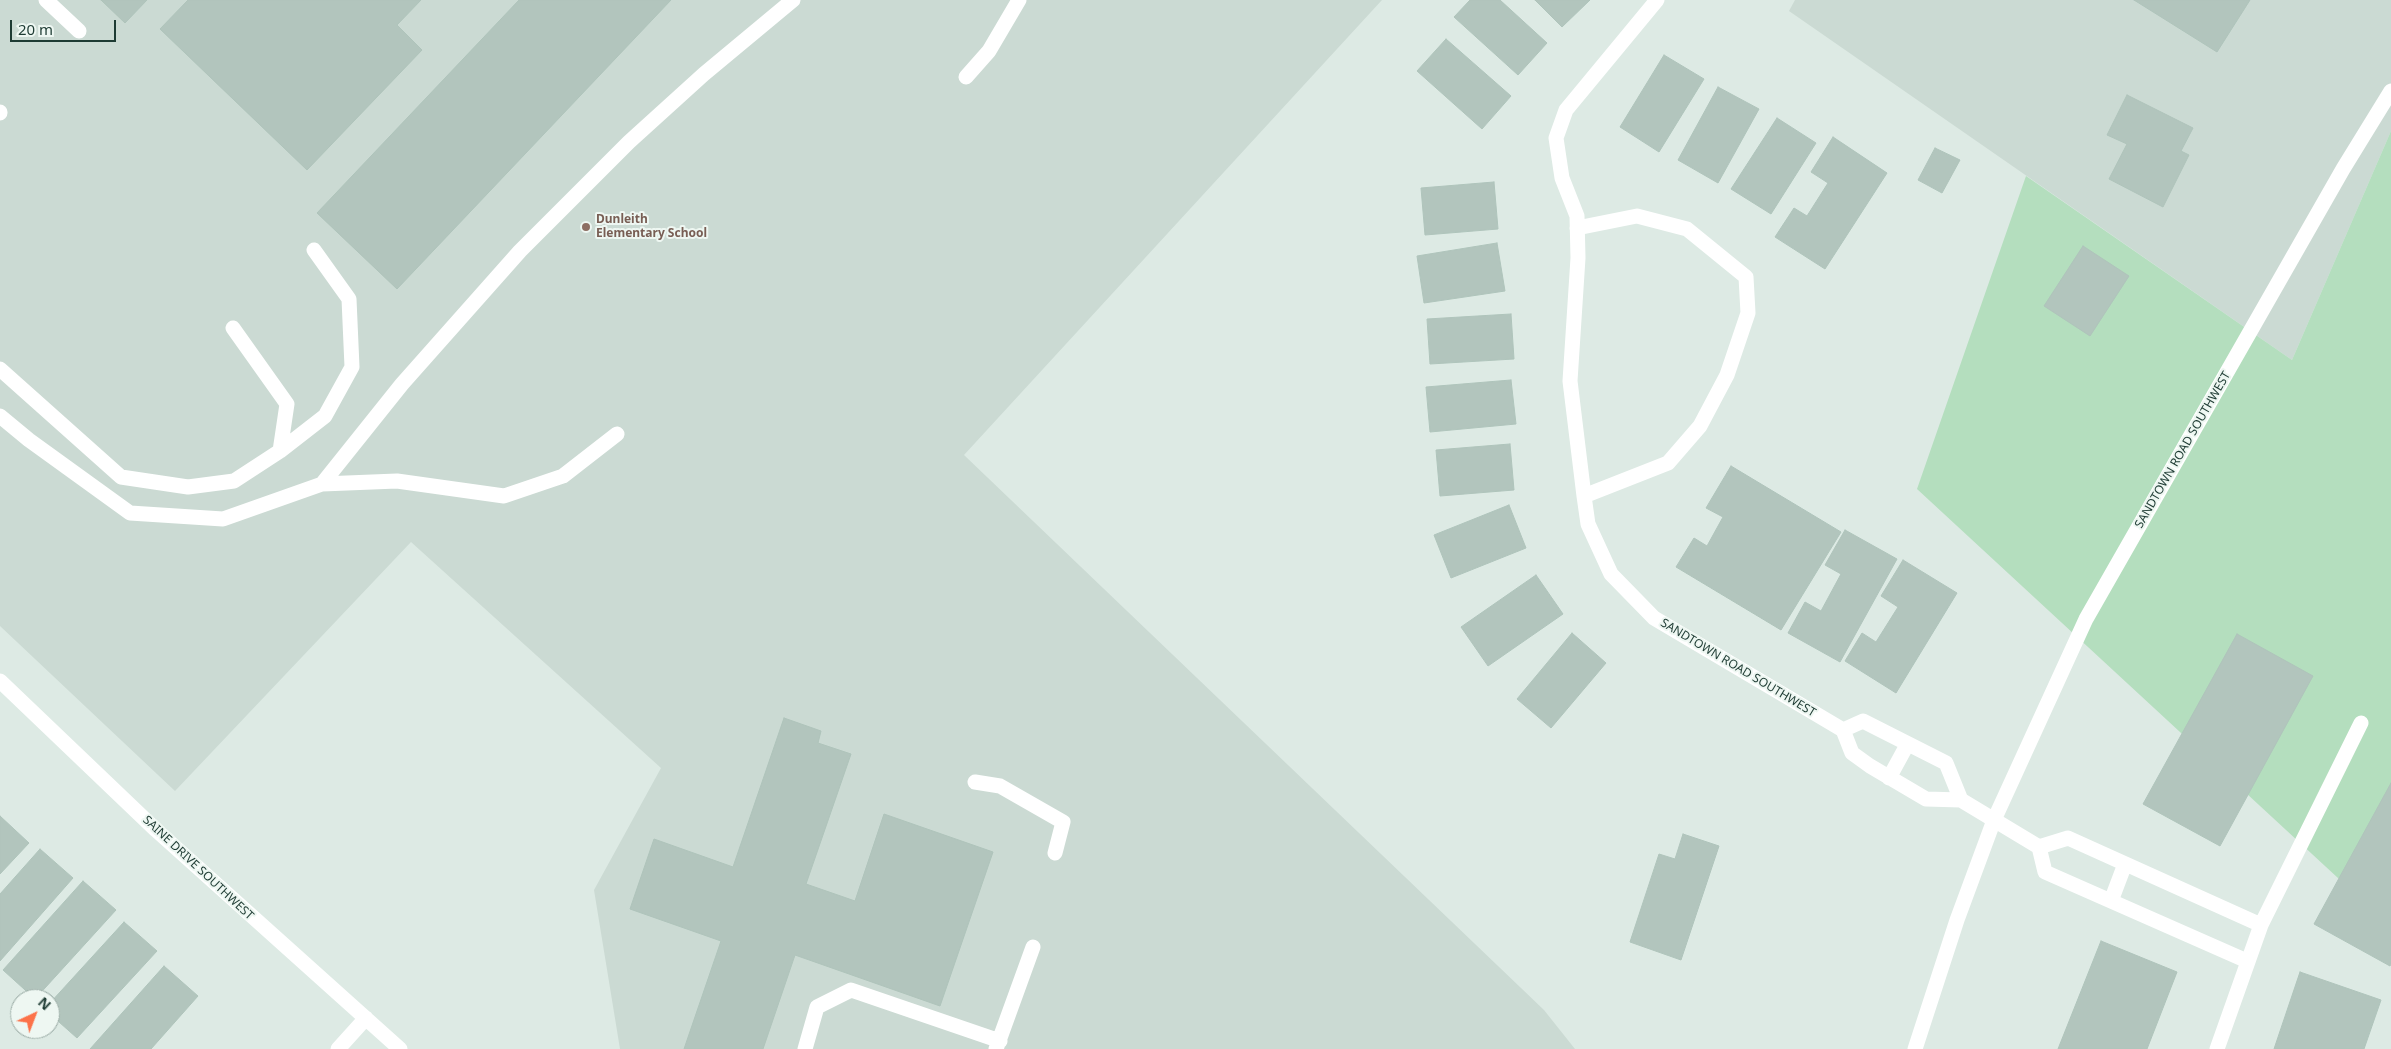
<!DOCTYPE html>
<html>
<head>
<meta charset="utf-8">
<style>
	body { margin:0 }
	#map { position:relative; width:2391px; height:1049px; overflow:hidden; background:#ddeae4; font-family:"Noto Sans",sans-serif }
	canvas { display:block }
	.north { position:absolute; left:10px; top:989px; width:50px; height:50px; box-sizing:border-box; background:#eef7f2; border:1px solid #9baca6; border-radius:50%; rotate:43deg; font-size:14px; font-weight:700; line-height:20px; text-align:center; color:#1e3b33 }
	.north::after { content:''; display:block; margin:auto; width:18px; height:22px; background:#fc7249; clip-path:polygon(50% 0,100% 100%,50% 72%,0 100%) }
	.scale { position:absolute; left:10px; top:20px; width:106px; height:22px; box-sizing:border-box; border:2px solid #1e3b33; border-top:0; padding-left:6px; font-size:15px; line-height:18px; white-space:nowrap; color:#1e3b33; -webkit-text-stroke:4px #eef7f2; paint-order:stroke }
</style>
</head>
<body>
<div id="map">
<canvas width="2391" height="1049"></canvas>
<div class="north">N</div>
<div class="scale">20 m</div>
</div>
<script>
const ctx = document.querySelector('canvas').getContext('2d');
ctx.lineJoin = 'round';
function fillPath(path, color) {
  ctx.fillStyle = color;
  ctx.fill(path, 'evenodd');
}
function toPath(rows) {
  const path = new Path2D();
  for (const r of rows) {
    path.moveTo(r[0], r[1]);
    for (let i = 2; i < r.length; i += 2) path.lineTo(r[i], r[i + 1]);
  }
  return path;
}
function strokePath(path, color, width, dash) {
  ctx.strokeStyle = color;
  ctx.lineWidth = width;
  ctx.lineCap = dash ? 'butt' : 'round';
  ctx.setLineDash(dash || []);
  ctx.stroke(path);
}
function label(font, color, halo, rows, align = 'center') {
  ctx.font = font + ' "Noto Sans",sans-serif';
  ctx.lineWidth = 4;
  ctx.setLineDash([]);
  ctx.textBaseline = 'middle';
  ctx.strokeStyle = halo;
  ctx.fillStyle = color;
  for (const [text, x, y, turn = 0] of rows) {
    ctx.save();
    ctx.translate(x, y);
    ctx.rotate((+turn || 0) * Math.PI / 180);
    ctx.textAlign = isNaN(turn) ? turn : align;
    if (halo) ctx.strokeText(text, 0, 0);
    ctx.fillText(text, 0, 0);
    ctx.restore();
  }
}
const built = toPath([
	[0,0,1382,0,964,455,1544,1010,1575,1049,620,1049,594,890,661,768,411,542,175,791,0,626],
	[1795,0,2391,0,2391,131,2292,360,1789,11]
]);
const green = toPath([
	[2391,131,2391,927,1917,489,2026,176,2292,360]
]);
const building = toPath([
	[101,0,147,0,125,23,101,0],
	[188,0,421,0,397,25,422,50,307,170,160,29,188,0],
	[519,0,671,0,397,289,317,213,519,0],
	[1470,0,1500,0,1547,43,1518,75,1454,17,1470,0],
	[1535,0,1590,0,1562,27,1535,0],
	[2134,0,2250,0,2217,52,2134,0],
	[1446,39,1511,96,1482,129,1417,71,1446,39],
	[1664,55,1704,79,1659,152,1620,127,1664,55],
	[1718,87,1759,109,1718,183,1678,160,1718,87],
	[2127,95,2193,128,2181,151,2189,155,2163,207,2109,179,2127,144,2107,135,2127,95],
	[1777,118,1816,143,1771,214,1731,189,1777,118],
	[1833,137,1887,173,1825,269,1775,237,1794,208,1807,216,1828,183,1811,172,1833,137],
	[1935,148,1960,160,1942,193,1918,180,1935,148],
	[1494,182,1498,229,1425,235,1421,188,1494,182],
	[1497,243,1505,291,1424,303,1417,256,1497,243],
	[2083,246,2129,276,2090,336,2044,306,2083,246],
	[1511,314,1514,359,1430,364,1427,319,1511,314],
	[1511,380,1516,424,1430,432,1426,387,1511,380],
	[1510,444,1514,490,1440,496,1436,450,1510,444],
	[1731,466,1841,532,1781,630,1676,567,1694,538,1707,546,1723,517,1706,508,1731,466],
	[1509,505,1526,548,1451,578,1434,535,1509,505],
	[1845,530,1897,559,1840,662,1788,633,1805,602,1821,611,1841,574,1825,565,1845,530],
	[1903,560,1957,593,1896,693,1845,661,1862,633,1876,642,1898,607,1881,596,1903,560],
	[1536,575,1563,614,1488,666,1461,627,1536,575],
	[1572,633,1606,663,1551,728,1517,699,1572,633],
	[2237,634,2313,676,2220,846,2143,804,2237,634],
	[784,718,821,731,818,743,851,754,806,884,855,901,884,814,993,852,940,1006,795,955,763,1049,684,1049,721,941,630,909,654,839,733,867,784,718],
	[2391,783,2391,964,2390,966,2314,924,2391,783],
	[0,816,29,843,0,874,0,816],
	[1683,834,1719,846,1681,960,1630,942,1659,854,1675,859,1683,834],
	[40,849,73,878,0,961,0,894,40,849],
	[83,881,116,910,35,999,3,970,83,881],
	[124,922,157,951,77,1038,50,1014,50,1003,124,922],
	[2101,941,2177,972,2147,1049,2058,1049,2101,941],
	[164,966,198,996,151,1049,90,1049,164,966],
	[2300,972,2381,1000,2364,1049,2274,1049,2300,972]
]);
const minor = toPath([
	[46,0,79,31],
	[1657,0,1566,110,1556,138,1562,178,1577,216,1578,258,1570,381,1584,496,1588,524,1611,574,1654,618,1843,730,1852,753,1870,766,1926,799,1961,800,2039,847,2045,872,2247,961],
	[966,77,989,51,1019,0],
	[0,112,0,113],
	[1577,228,1637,216,1687,229,1746,277,1748,313,1727,375,1700,426,1668,463,1584,496],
	[233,328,287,404,280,451],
	[0,369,121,477,188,487,234,481,280,451,325,416,352,367,349,299,314,250],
	[0,416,29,440,130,513,223,519,322,484,397,481,504,496,563,476,617,434],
	[322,484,402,384,520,251,629,142,704,74,793,0],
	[0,681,156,830,400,1049],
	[1843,730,1863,721,1946,763,1961,800],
	[1889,778,1907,745],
	[975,782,1000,786,1063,822,1055,853],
	[2039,847,2068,838,2261,925],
	[2111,901,2125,864],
	[338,1049,366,1018],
	[805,1049,817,1007,851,990,1000,1041],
	[996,1049,1033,947],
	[1915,1049,1957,920,1994,820,2086,619,2343,169,2391,91],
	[2217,1049,2261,925,2361,723]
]);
const markers = [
	[586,227,5,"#8d6e63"]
];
const educationNames = [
	["Dunleith",596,220],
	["Elementary School",596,234]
];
const streetNames = [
	["SANDTOWN ROAD SOUTHWEST",2183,450,-60],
	["SANDTOWN ROAD SOUTHWEST",1738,668,31],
	["SAINE DRIVE SOUTHWEST",198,868,43]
];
fillPath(built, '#cbdad3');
fillPath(green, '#b4debe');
fillPath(building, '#b2c5bd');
strokePath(building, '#afc4bb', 1);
strokePath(minor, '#fff', 15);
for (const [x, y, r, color] of markers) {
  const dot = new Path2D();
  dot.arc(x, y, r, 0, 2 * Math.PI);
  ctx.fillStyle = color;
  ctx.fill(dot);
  strokePath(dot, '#eef7f2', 2);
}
label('bold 12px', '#785e54', '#eef7f2', educationNames, 'left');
label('12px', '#1e3b33', '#eef7f2', streetNames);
</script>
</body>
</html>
